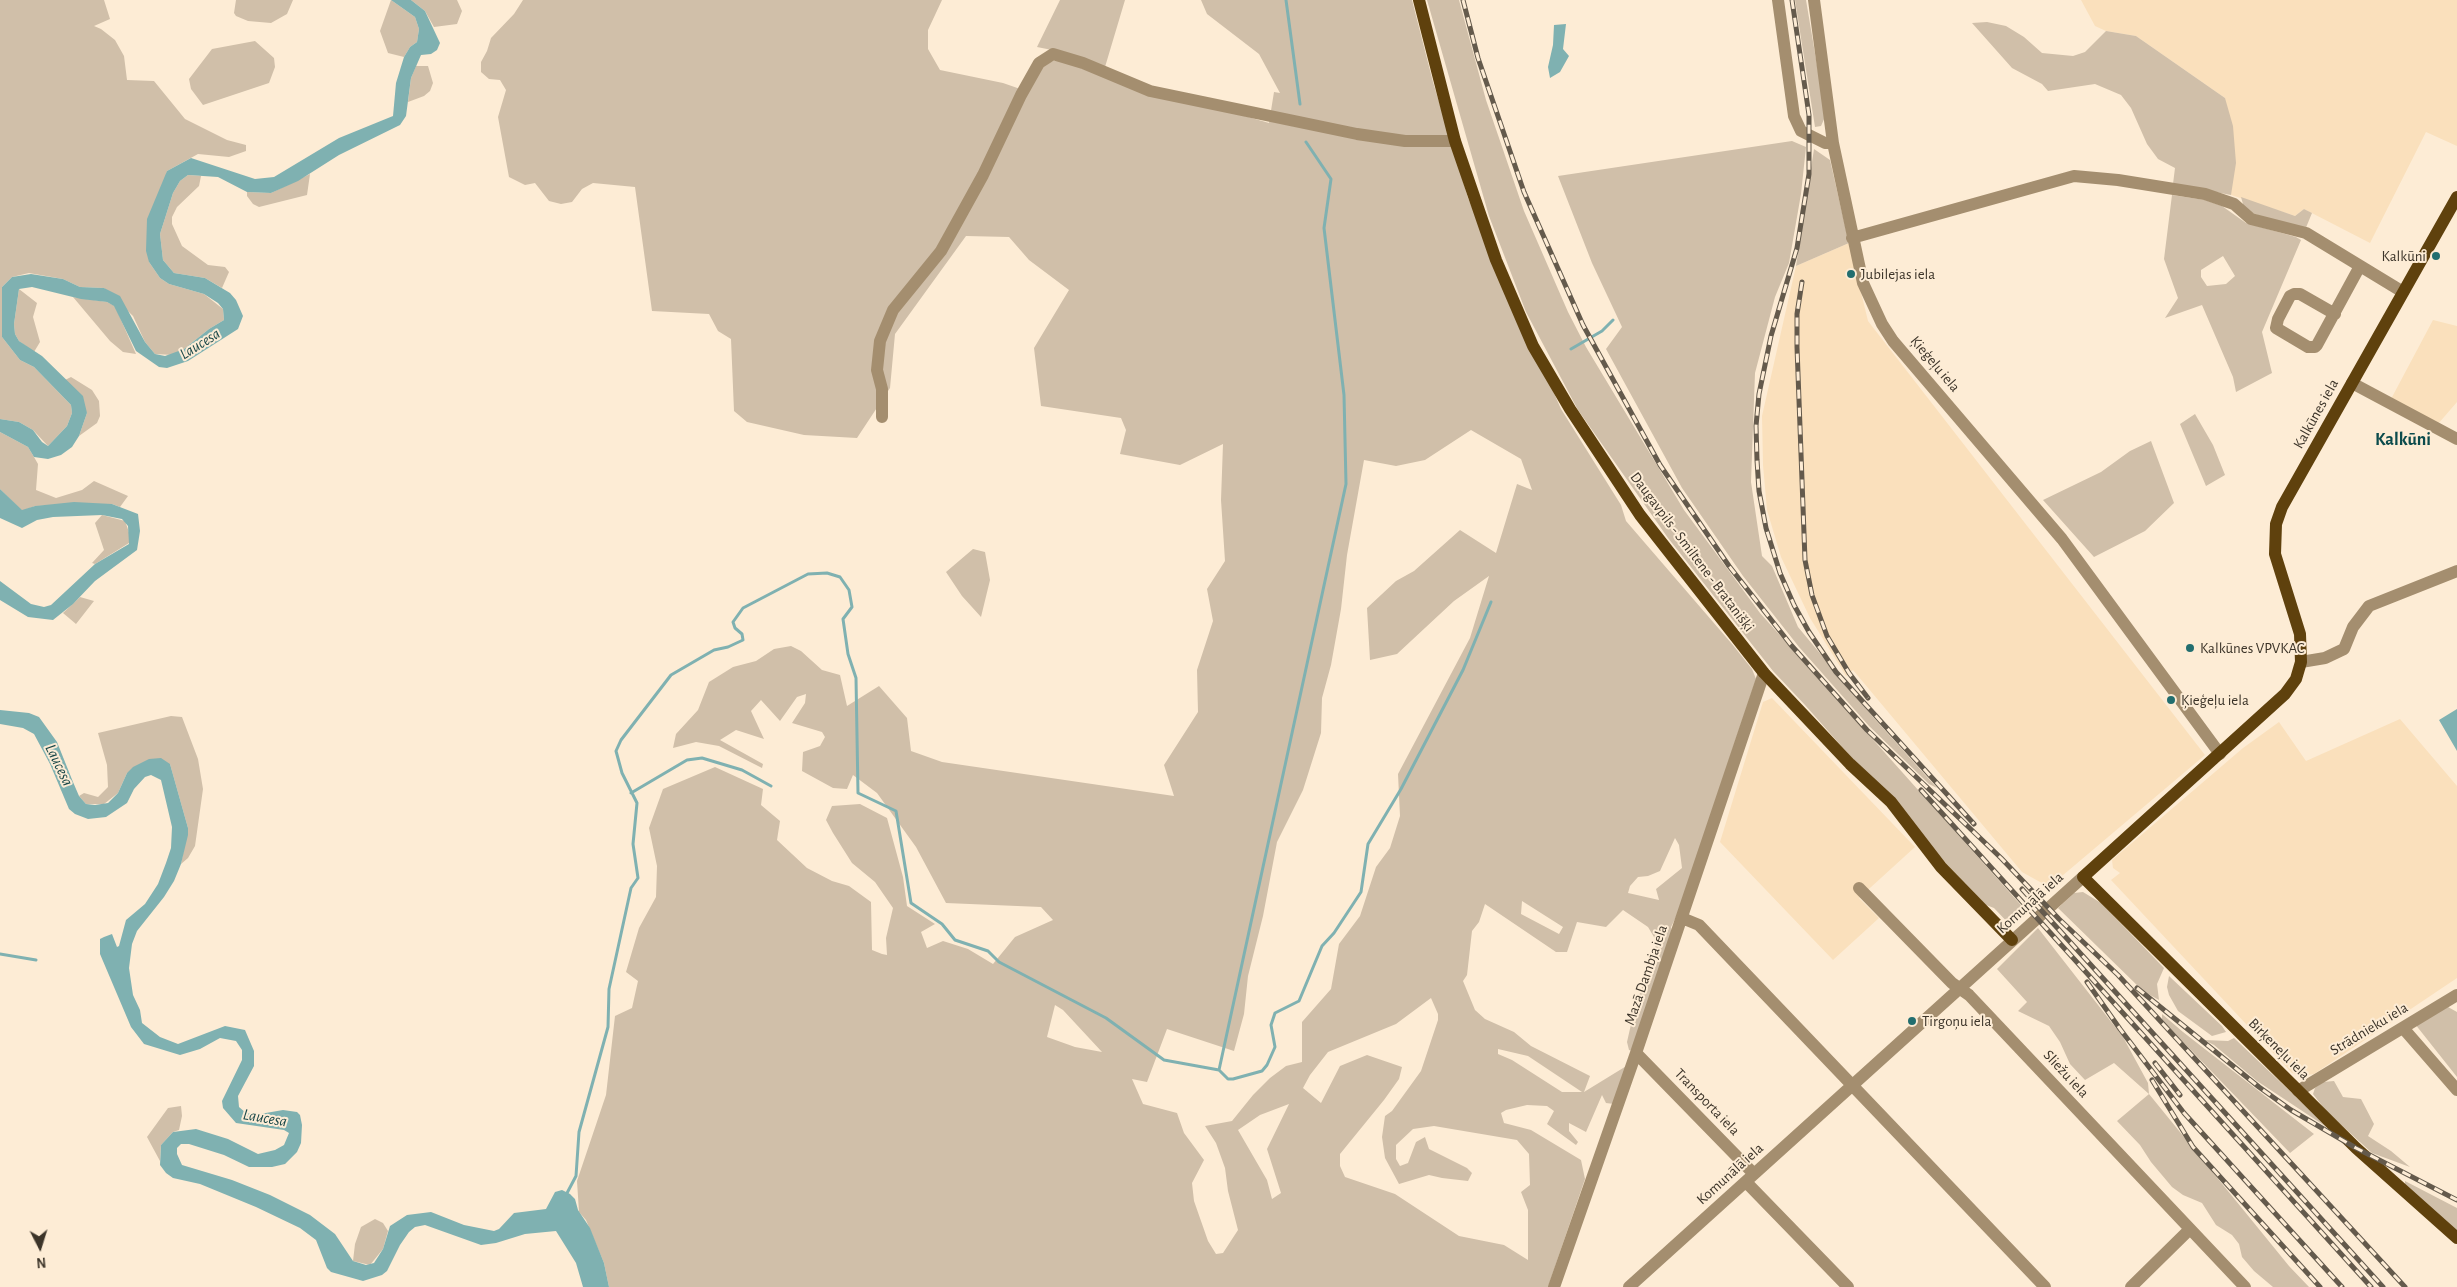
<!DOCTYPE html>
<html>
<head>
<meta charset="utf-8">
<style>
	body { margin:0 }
	#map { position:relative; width:2457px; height:1287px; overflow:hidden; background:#fdecd5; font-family:"Alegreya Sans",sans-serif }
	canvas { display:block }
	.north { position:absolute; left:15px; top:1222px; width:50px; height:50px; -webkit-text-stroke:4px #fdecd5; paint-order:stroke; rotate:175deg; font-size:14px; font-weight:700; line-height:20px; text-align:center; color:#3c3429 }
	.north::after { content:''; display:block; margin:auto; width:18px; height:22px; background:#3c3429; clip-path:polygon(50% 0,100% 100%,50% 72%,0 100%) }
</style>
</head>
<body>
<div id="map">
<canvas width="2457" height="1287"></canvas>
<div class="north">N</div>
</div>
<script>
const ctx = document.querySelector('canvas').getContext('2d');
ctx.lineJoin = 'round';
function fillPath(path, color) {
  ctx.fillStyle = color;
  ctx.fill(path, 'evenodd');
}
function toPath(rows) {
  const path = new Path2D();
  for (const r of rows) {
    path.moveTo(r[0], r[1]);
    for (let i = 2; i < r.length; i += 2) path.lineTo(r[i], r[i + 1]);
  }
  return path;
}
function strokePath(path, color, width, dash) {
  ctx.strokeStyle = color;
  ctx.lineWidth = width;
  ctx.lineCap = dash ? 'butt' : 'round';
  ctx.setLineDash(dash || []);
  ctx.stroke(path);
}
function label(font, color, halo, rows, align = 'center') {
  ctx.font = font + ' "Alegreya Sans",sans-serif';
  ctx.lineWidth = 4;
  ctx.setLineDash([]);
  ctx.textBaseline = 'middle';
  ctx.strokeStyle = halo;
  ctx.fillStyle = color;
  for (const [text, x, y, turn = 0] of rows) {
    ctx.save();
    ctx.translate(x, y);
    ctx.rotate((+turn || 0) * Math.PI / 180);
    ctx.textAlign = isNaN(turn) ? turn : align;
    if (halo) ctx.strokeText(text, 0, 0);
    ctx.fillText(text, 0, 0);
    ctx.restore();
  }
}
const built = toPath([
	[2081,0,2457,0,2457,146,2426,132,2370,243,2304,209,2295,216,2231,195,2225,98,2136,36,2106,31,2095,26],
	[1849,243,1868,321,2205,755,2049,887,2022,872,1853,670,1846,676,1810,618,1781,557,1767,510,1763,465,1762,416,1796,266],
	[2433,320,2457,326,2457,402,2438,424,2391,399],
	[1772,698,1915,847,1859,898,1879,918,1833,960,1720,842,1763,702],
	[2400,719,2457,786,2457,978,2314,1074,2302,1076,2292,1073,2111,880,2120,873,2113,868,2112,860,2243,748,2279,722,2306,761]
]);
const green = toPath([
	[0,0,104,0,110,19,94,26,101,29,115,40,124,56,127,80,154,81,185,119,227,140,246,145,246,151,229,157,198,154,167,171,149,262,160,278,169,284,204,294,223,309,224,320,209,329,184,349,173,355,155,354,145,342,133,316,104,288,80,287,63,279,29,273,12,277,2,287,2,337,20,360,34,367,71,405,72,413,67,426,48,446,33,430,19,422,0,419],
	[236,0,293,0,287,14,271,23,248,21,236,16,234,13],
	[391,0,415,17,419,29,417,42,410,47,404,57,388,53,380,31],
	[411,0,457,0,462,11,457,24,434,27,425,11],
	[523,0,942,0,928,30,928,49,940,70,1003,83,1026,91,1039,69,1048,62,1059,60,1089,71,1269,123,1274,92,1280,93,1259,54,1207,14,1201,0,1412,0,1433,82,1468,198,1561,409,1621,505,1626,521,1732,644,1752,669,1756,679,1678,913,1671,927,1672,933,1633,1051,1629,1050,1627,1042,1634,1011,1657,942,1648,927,1623,910,1606,927,1577,922,1567,952,1556,952,1485,904,1479,922,1472,931,1467,975,1463,981,1475,1010,1485,1019,1514,1032,1531,1046,1590,1076,1584,1092,1628,1065,1614,1104,1606,1103,1602,1095,1586,1132,1569,1123,1569,1131,1578,1142,1576,1145,1547,1124,1554,1111,1547,1106,1527,1105,1506,1110,1501,1113,1504,1123,1531,1130,1581,1160,1585,1179,1548,1287,609,1287,604,1263,586,1220,579,1212,577,1181,606,1095,615,1016,632,1008,638,981,626,972,639,928,656,897,657,866,649,828,663,789,715,767,763,789,761,805,780,821,777,840,807,868,832,881,849,886,871,902,872,950,882,954,887,955,886,938,893,908,875,882,852,863,833,833,826,820,832,806,860,804,887,818,903,877,907,906,935,924,921,932,927,948,943,941,968,949,993,964,1015,937,1053,920,1041,907,946,903,916,847,877,793,853,775,847,789,833,788,802,771,803,752,820,746,825,737,822,732,792,723,805,703,806,694,797,697,780,721,761,700,751,711,764,739,736,730,720,740,763,764,762,768,719,746,696,742,673,748,676,734,698,710,709,682,733,667,756,661,774,649,791,646,801,651,822,670,840,675,847,706,879,686,907,718,911,751,942,762,1174,796,1164,765,1198,712,1197,670,1213,621,1207,589,1225,561,1221,500,1223,444,1180,465,1120,454,1126,430,1121,418,1041,406,1034,348,1069,290,1029,260,1009,237,966,236,895,334,890,388,857,438,804,435,747,422,734,411,731,339,718,331,709,314,652,311,635,187,593,183,582,189,572,202,561,204,549,201,535,183,525,185,509,177,498,117,506,90,500,80,489,79,481,72,481,62,487,51,491,38,514,14],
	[1471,430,1521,459,1532,490,1517,484,1496,553,1460,530,1414,571,1396,581,1367,608,1370,660,1397,654,1454,601,1489,576,1470,638,1398,774,1400,816,1390,848,1376,867,1360,916,1339,944,1331,989,1302,1022,1302,1062,1286,1066,1270,1078,1253,1095,1232,1121,1205,1126,1216,1143,1225,1168,1228,1191,1238,1230,1223,1253,1216,1254,1208,1241,1194,1201,1192,1183,1204,1160,1184,1133,1177,1113,1143,1104,1132,1079,1147,1082,1167,1029,1234,1051,1244,1014,1248,976,1263,916,1277,842,1303,790,1321,733,1322,698,1331,665,1341,609,1347,555,1364,460,1396,466,1425,460],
	[1675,838,1679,845,1682,868,1656,889,1659,900,1628,893,1630,886,1638,877,1648,876,1660,871],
	[1522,901,1563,927,1559,934,1521,914],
	[1431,998,1438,1014,1438,1020,1421,1071,1392,1111,1385,1116,1382,1137,1385,1158,1399,1184,1429,1175,1442,1178,1468,1181,1472,1173,1467,1168,1429,1149,1425,1137,1416,1142,1408,1163,1400,1166,1396,1159,1396,1145,1413,1129,1434,1126,1517,1140,1529,1154,1530,1185,1521,1192,1528,1210,1528,1260,1504,1245,1459,1236,1395,1194,1345,1177,1340,1166,1340,1154,1384,1100,1399,1079,1402,1067,1367,1055,1340,1066,1321,1103,1303,1088,1310,1075,1328,1052,1396,1024],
	[1055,1005,1063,1010,1102,1052,1075,1047,1047,1037],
	[1498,1049,1528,1056,1582,1092,1562,1092,1512,1060,1498,1054],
	[1289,1104,1267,1149,1281,1193,1272,1199,1267,1180,1238,1130,1260,1115],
	[1060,0,1125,0,1105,67,1062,52,1037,47],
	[1427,0,1459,0,1486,100,1524,211,1568,312,1586,347,1684,510,1760,613,2028,913,2011,926,1994,908,1986,905,1936,853,1805,705,1773,671,1668,538,1578,410,1526,312,1489,216],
	[1795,0,1806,0,1823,101,1825,117,1821,126,1815,127],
	[1987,22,2006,26,2024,37,2042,53,2073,56,2085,52,2106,31,2136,36,2225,98,2233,126,2236,163,2231,195,2173,184,2175,168,2158,159,2147,144,2131,108,2121,95,2095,84,2048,91,2042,84,2012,68,1972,23],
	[255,41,274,58,275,67,269,83,203,105,191,89,189,79,212,49],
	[416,66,428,66,433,83,430,91,424,96,408,102,411,78],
	[1792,141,1806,147,1801,194,1789,263,1775,297,1755,373,1751,482,1762,556,1772,566,1798,627,1873,717,1937,788,1929,784,1869,726,1799,647,1743,576,1682,488,1606,349,1622,327,1592,263,1558,176],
	[1814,149,1830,160,1849,243,1796,266],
	[310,174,307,195,259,207,253,204,247,196,247,192,271,193],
	[188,175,201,176,199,186,177,207,172,217,172,224,182,246,208,265,225,267,229,272,222,288,205,278,174,273,163,260,160,234,173,193,180,181],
	[2172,195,2205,200,2222,206,2246,223,2296,237,2301,240,2262,332,2272,373,2236,392,2233,377,2202,305,2165,318,2178,298,2164,259],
	[2223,256,2235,276,2226,284,2207,286,2201,277,2201,270],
	[2241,197,2295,216,2304,209,2312,213,2305,230,2245,211],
	[19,289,37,303,33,317,40,342,34,352,19,341,15,334,14,324],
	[73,297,107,302,115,306,136,354,123,352,110,341],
	[71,377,92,390,99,401,100,416,97,423,79,436,87,413,65,380],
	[2195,414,2213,445,2225,475,2206,486,2180,424],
	[0,432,28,447,34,457,38,464,36,490,56,498,82,490,94,481,128,496,120,507,112,504,35,506,22,511,0,489],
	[2151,441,2174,503,2145,531,2094,557,2043,500,2101,472,2130,451],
	[102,515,125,521,130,535,129,543,95,564,92,563,104,550,95,523],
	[973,549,985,552,990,580,981,617,962,596,946,572],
	[80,597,94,601,76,624,63,613],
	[171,716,182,717,198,759,203,789,195,846,188,858,181,864,188,828,170,764,127,773,118,793,104,804,86,804,79,796,84,793,98,797,108,787,107,765,98,733],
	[2083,892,2101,903,2164,968,2157,984,2159,1000,2143,991,2058,908,2074,893],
	[2038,928,2123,1037,2148,1083,2149,1094,2289,1266,2309,1287,2273,1287,2254,1271,2242,1257,2239,1244,2232,1235,2216,1225,2202,1203,2183,1195,2172,1187,2151,1162,2140,1145,2117,1121,2149,1094,2114,1063,2085,1080,2070,1064,2060,1042,2049,1026,2018,1011,2027,1002,1997,969],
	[2169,976,2222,1026,2226,1032,2212,1036,2178,1011,2169,995,2167,987],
	[2448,1007,2457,1012,2457,1077,2415,1024],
	[2162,1014,2183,1032,2314,1134,2290,1153,2162,1020],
	[2234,1038,2331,1130,2257,1081,2214,1045,2204,1040,2228,1041],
	[2334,1081,2343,1097,2361,1099,2374,1124,2368,1136,2391,1151,2410,1167,2372,1153,2326,1111,2313,1094,2315,1088,2323,1082],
	[181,1106,182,1116,179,1130,173,1132,161,1145,160,1161,147,1137,168,1108],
	[2405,1181,2457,1208,2457,1232,2405,1186],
	[375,1219,383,1223,388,1231,383,1249,370,1265,353,1261,355,1244,361,1227]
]);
const water = toPath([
	[391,0,411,0,425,11,440,43,437,50,431,54,421,55,411,78,406,116,400,125,339,155,298,181,271,193,247,192,218,177,188,175,180,181,173,193,160,234,163,260,174,273,205,278,230,293,236,300,243,316,238,329,188,361,167,368,159,367,136,351,114,306,107,302,81,299,32,287,19,289,14,324,15,334,19,341,42,356,83,396,87,413,79,436,72,447,61,455,48,459,34,457,28,447,0,432,0,419,19,422,33,430,42,442,48,446,67,426,72,413,71,405,34,367,20,360,2,337,2,287,12,277,31,274,63,279,80,287,104,288,120,296,145,342,155,354,165,356,184,349,209,329,224,320,223,309,218,303,204,294,169,284,160,278,149,262,146,251,147,219,167,171,191,158,255,179,274,177,339,138,393,116,396,83,404,57,410,47,417,42,419,29,415,17],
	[1566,24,1563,49,1569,56,1560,72,1550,78,1548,67,1553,45,1554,25],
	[0,489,22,510,35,506,74,502,112,504,138,514,140,531,137,550,95,581,73,604,53,620,28,617,0,600,0,581,31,604,44,607,51,605,95,564,129,544,128,526,122,519,102,515,53,517,37,520,22,528,0,518],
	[2457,709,2457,751,2439,720],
	[0,710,29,713,39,717,57,742,73,782,79,796,86,804,95,805,108,803,118,793,127,773,133,767,149,759,161,758,170,764,188,828,188,835,181,864,174,881,164,897,137,931,132,944,129,968,133,995,140,1010,142,1023,160,1037,178,1044,225,1026,245,1030,254,1051,254,1066,238,1096,239,1107,246,1113,260,1114,283,1110,297,1112,300,1115,302,1125,301,1143,297,1152,285,1164,272,1167,249,1167,224,1155,189,1144,181,1144,177,1148,177,1154,182,1165,232,1180,270,1195,310,1215,335,1234,353,1261,366,1265,374,1263,383,1249,390,1226,407,1215,431,1212,464,1225,494,1231,499,1229,514,1213,546,1209,555,1192,562,1190,570,1194,575,1199,578,1210,590,1228,604,1263,609,1287,583,1287,576,1263,556,1231,525,1234,496,1243,481,1245,425,1225,415,1227,409,1232,400,1245,387,1271,382,1275,363,1281,356,1279,331,1272,327,1268,316,1240,300,1228,256,1207,200,1184,173,1178,166,1173,160,1165,161,1145,173,1132,196,1129,228,1139,258,1154,275,1150,284,1145,289,1133,284,1130,236,1123,223,1108,222,1101,242,1060,242,1050,236,1041,220,1038,200,1049,180,1055,144,1044,131,1027,100,954,100,939,104,937,112,934,117,947,119,946,126,920,145,904,158,884,166,863,171,848,172,827,161,780,151,775,145,777,134,789,127,803,106,817,88,819,75,814,69,809,50,764,34,734,23,728,0,724]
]);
const stream = toPath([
	[1286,0,1300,104],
	[1571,349,1602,331,1613,320],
	[631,793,687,760,702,758,742,770,771,786],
	[0,954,36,960],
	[1219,1070,1228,1079,1233,1079,1262,1071,1267,1065,1275,1047,1271,1025,1275,1013,1299,1001,1322,946,1334,933,1361,892,1368,844,1401,789,1463,670,1491,602],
	[566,1195,576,1176,579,1132,608,1027,609,989,631,888,638,878,633,844,637,803,622,773,616,751,621,740,671,675,714,650,728,647,743,640,742,634,735,628,733,622,743,608,808,574,827,573,840,577,849,590,852,607,843,619,848,654,856,678,858,793,896,811,911,903,942,924,955,940,988,951,999,962,1106,1018,1164,1060,1219,1070,1346,484,1344,395,1324,228,1331,179,1306,142]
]);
const minor = toPath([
	[1778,0,1794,116,1801,131,1825,143,1833,143,1863,283,1882,324,1893,341,2062,539,2220,754],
	[1814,0,1833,143],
	[1852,238,2074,176,2118,180,2205,194,2234,204,2251,219,2306,233,2403,292],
	[2335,314,2300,294,2294,294,2290,296,2278,319,2276,328,2308,347,2315,347,2317,345,2360,266],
	[2352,383,2457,439],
	[882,417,882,389,877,370,880,341,893,310,941,251,983,175,1021,95,1039,63,1053,54,1083,63,1150,91,1357,134,1405,141,1455,141],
	[2301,662,2325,658,2344,649,2353,627,2369,606,2457,571],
	[1859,888,1952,983,1969,995,2245,1287],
	[1682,918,1699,925,2045,1287],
	[2403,1028,2457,1090],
	[1636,1053,1754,1174],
	[2298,1091,2457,995],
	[1746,1182,1848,1287],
	[1554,1287,1636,1053,1764,673],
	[1629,1287,2083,877],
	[2131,1287,2189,1230]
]);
const major = toPath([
	[1419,0,1455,141,1496,260,1533,346,1570,409,1640,515,1764,673,1850,764,1891,802,1941,867,2012,940],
	[2457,197,2282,507,2276,524,2275,554,2300,634,2301,662,2296,679,2285,694,2083,877,2356,1148,2457,1238]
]);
const rail = toPath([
	[1463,0,1478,58,1524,192,1583,325,1660,465,1729,566,1791,645,1867,730,2001,858,2059,919,2118,975,2405,1287],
	[1792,0,1809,115,1809,174,1797,248,1771,336,1759,394,1756,426,1757,460,1759,491,1766,528,1780,573,1794,605,1809,632,1836,672,1974,824],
	[1802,282,1797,314,1797,347,1805,560,1812,595,1827,636,1849,673,1868,698],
	[1921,790,2371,1287],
	[2022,889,2383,1287],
	[2087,982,2120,1029,2184,1113,2342,1287],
	[2137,988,2259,1087,2291,1110,2356,1148,2457,1200],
	[2155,1063,2180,1095],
	[2152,1080,2193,1147,2320,1287]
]);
const markers = [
	[2436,256,5,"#226e6f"],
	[1851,274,5,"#226e6f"],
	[2190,648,5,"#226e6f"],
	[2171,700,5,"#226e6f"],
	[1912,1021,5,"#226e6f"]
];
const poiNames = [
	["Kalkūni",2426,256,"right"],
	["Jubilejas iela",1861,274],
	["Kalkūnes VPVKAC",2200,648],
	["Ķieģeļu iela",2181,700],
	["Tirgoņu iela",1922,1021]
];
const streetNames = [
	["Ķieģeļu iela",1935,364,50],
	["Kalkūnes iela",2316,414,-61],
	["Daugavpils - Smiltene - Bratanišķi",1692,552,53],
	["Komunālā iela",2030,903,-42],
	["Mazā Dambja iela",1646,975,-71],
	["Strādnieku iela",2369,1029,-31],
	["Birķeneļu iela",2279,1049,45],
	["Sliežu iela",2066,1074,47],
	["Transporta iela",1707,1102,46],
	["Komunālā iela",1730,1174,-42]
];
const waterNames = [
	["Laucesa",200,344,-32],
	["Laucesa",59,765,64],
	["Laucesa",265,1118,10]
];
const quarterNames = [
	["Kalkūni",2403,440]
];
fillPath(built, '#fae0bc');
fillPath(green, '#d0bfa9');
fillPath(water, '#7fb1b1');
strokePath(stream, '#7fb1b1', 3);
strokePath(minor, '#a48e6f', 12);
strokePath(major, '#5f410d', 12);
strokePath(rail, '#645a4c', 5);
strokePath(rail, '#fdecd5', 3, [9]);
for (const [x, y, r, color] of markers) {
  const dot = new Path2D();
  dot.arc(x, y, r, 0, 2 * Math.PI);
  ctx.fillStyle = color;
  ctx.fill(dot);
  strokePath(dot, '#fdecd5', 2);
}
label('15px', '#3c3429', '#fdecd5', poiNames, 'left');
label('15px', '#3c3429', '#fdecd5', streetNames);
label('italic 16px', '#194748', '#fdecd5', waterNames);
label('bold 18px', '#0b4b4c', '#fdecd5', quarterNames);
</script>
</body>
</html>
